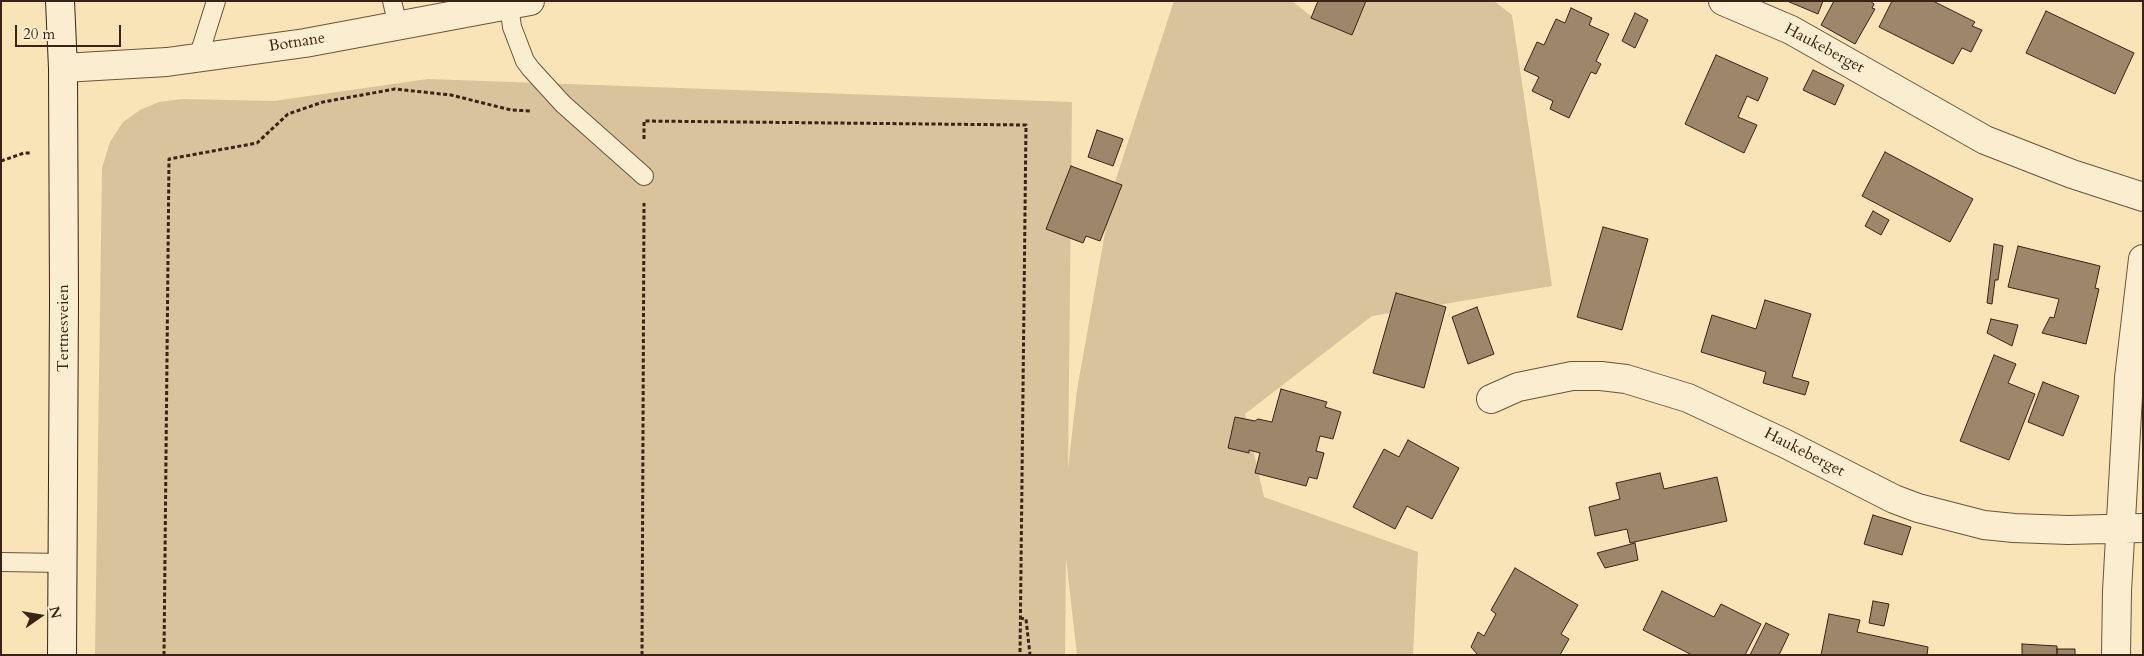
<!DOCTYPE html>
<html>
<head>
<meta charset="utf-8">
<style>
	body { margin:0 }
	#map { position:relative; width:2144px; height:656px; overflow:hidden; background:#f9e4b7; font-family:Cardo,serif }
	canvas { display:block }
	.frame { position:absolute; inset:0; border:2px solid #392316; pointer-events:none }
	.north { position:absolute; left:15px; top:591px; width:50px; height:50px; -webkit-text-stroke:4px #fbedd0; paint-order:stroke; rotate:77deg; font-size:14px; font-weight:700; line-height:20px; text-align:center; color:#392316 }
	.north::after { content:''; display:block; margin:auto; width:18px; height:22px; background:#392316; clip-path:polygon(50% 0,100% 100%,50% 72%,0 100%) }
	.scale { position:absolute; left:15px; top:25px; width:106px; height:22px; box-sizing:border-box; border:2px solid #392316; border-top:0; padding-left:6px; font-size:15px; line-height:18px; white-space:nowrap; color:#392316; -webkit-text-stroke:4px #fbedd0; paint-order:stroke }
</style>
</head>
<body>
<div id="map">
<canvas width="2144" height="656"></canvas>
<div class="frame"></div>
<div class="north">N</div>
<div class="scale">20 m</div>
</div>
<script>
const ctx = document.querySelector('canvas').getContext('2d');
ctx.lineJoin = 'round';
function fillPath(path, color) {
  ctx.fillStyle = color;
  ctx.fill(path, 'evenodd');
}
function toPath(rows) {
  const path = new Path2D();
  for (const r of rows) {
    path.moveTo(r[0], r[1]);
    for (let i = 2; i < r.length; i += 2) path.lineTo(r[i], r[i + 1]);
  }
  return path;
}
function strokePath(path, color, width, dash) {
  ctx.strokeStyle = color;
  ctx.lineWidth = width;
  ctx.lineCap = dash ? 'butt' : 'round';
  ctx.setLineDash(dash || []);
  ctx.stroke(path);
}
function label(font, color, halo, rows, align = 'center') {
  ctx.font = font + ' Cardo,serif';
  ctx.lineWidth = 5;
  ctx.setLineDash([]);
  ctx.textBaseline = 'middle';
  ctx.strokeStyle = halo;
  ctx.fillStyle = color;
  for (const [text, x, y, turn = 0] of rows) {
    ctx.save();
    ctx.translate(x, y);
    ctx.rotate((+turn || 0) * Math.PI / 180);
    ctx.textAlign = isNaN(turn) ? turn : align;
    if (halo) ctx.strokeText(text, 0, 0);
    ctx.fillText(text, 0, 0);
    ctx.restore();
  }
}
const green = toPath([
	[1174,1,1292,1,1312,17,1338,1,1494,1,1512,15,1552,286,1372,316,1245,414,1264,497,1418,552,1413,655,1077,655,1066,558,1065,655,95,655,102,168,110,142,123,122,140,110,159,102,182,99,274,101,428,79,1072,102,1068,469,1077,390,1113,188]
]);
const building = toPath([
	[1318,1,1366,1,1352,35,1311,18,1318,1],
	[1787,1,1823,1,1818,14,1787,1],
	[1834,1,1870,1,1874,4,1872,8,1875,9,1855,44,1821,25,1834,1],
	[1892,1,1933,1,1975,22,1972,26,1982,30,1971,52,1962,48,1953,64,1879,27,1892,1],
	[1571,8,1592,18,1589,25,1609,34,1596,61,1601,64,1596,74,1591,72,1569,118,1550,109,1553,101,1532,91,1539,77,1524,70,1537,42,1544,45,1556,19,1565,23,1571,8],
	[2046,11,2134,53,2115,94,2026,53,2046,11],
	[1635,13,1648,20,1635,48,1622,41,1635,13],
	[1716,55,1768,78,1758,101,1747,96,1738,117,1757,125,1744,153,1685,124,1716,55],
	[1813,70,1844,85,1835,105,1803,90,1813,70],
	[1097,130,1123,139,1113,166,1088,157,1097,130],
	[1885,152,1973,199,1950,242,1862,196,1885,152],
	[1071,166,1122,185,1100,241,1086,236,1083,243,1046,229,1071,166],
	[1873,211,1889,220,1881,235,1865,226,1873,211],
	[1603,227,1648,239,1622,330,1577,317,1603,227],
	[1994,244,2003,246,1998,280,1995,280,1992,304,1987,303,1994,244],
	[2018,246,2100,266,2095,288,2099,289,2086,344,2042,333,2050,317,2054,318,2059,299,2008,287,2018,246],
	[1396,293,1446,307,1424,388,1373,373,1396,293],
	[1765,300,1811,314,1792,377,1809,382,1805,395,1763,383,1766,372,1701,352,1712,315,1756,329,1765,300],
	[1477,307,1494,354,1468,364,1452,317,1477,307],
	[1991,319,2018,325,2012,346,1987,333,1991,319],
	[1994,355,2016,364,2008,383,2035,394,2009,460,1960,441,1994,355],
	[2043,382,2079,396,2063,436,2028,422,2043,382],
	[1281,389,1327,402,1325,407,1341,412,1333,439,1320,436,1316,451,1324,453,1317,479,1309,477,1306,486,1255,473,1260,453,1249,450,1249,453,1228,448,1235,417,1255,421,1258,419,1272,422,1281,389],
	[1408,440,1459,468,1432,519,1407,506,1395,529,1353,507,1384,449,1399,457,1408,440],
	[1660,473,1664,489,1717,477,1727,521,1630,543,1627,529,1595,536,1589,507,1620,499,1616,483,1660,473],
	[1873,515,1911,527,1902,555,1864,544,1873,515],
	[1635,543,1638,560,1605,568,1597,553,1635,543],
	[1515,568,1578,605,1561,634,1569,639,1560,655,1478,655,1471,647,1478,632,1484,636,1496,614,1491,610,1515,568],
	[1662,591,1714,617,1721,604,1761,624,1745,655,1692,655,1643,630,1662,591],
	[1873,601,1889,604,1884,626,1869,623,1873,601],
	[1829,614,1860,620,1857,632,1928,647,1927,655,1821,655,1829,614],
	[1766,623,1789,634,1779,655,1750,655,1766,623],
	[2022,644,2057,646,2057,655,2022,655,2022,644],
	[2057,649,2075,649,2075,655,2057,655,2057,649]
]);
const path = toPath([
	[644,139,644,121,1026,125,1020,655],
	[1,161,24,153,32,153],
	[1020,618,1026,619,1030,655],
	[164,655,169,159,257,143,288,114,323,102,395,89,451,95,511,110,532,111],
	[642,655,644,203]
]);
const service = toPath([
	[392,1,398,26],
	[509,5,512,27,525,61,531,69,563,104,644,176],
	[198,58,216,1],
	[1,562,62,563]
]);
const minor = toPath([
	[1723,1,1791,30,1985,140,2072,174,2143,197],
	[1491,399,1518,387,1572,376,1601,376,1626,379,1688,398,1784,443,1894,499,1918,508,1984,525,2014,528,2068,530,2143,528],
	[2116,655,2117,591,2129,378,2143,259]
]);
const tertiary = toPath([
	[63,68,167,62,305,43,530,1]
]);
const secondary = toPath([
	[60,1,63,68,64,302,62,655]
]);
const streetNames = [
	["Botnane",297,43,-9],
	["Haukeberget",1824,49,28],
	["Tertnesveien",64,328,-90],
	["Haukeberget",1804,453,27]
];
fillPath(green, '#d8c39c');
fillPath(building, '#9d876a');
strokePath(building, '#392316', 1);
strokePath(service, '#69533e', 20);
strokePath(minor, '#69533e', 30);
strokePath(tertiary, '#69533e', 30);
strokePath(secondary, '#392316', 30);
strokePath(path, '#392316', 3, [4, 2.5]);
strokePath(service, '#fbedd0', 18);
strokePath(minor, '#fbedd0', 28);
strokePath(tertiary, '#fbedd0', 28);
strokePath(secondary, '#fbedd0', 28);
label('16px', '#392316', '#fbedd0', streetNames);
</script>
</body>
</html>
